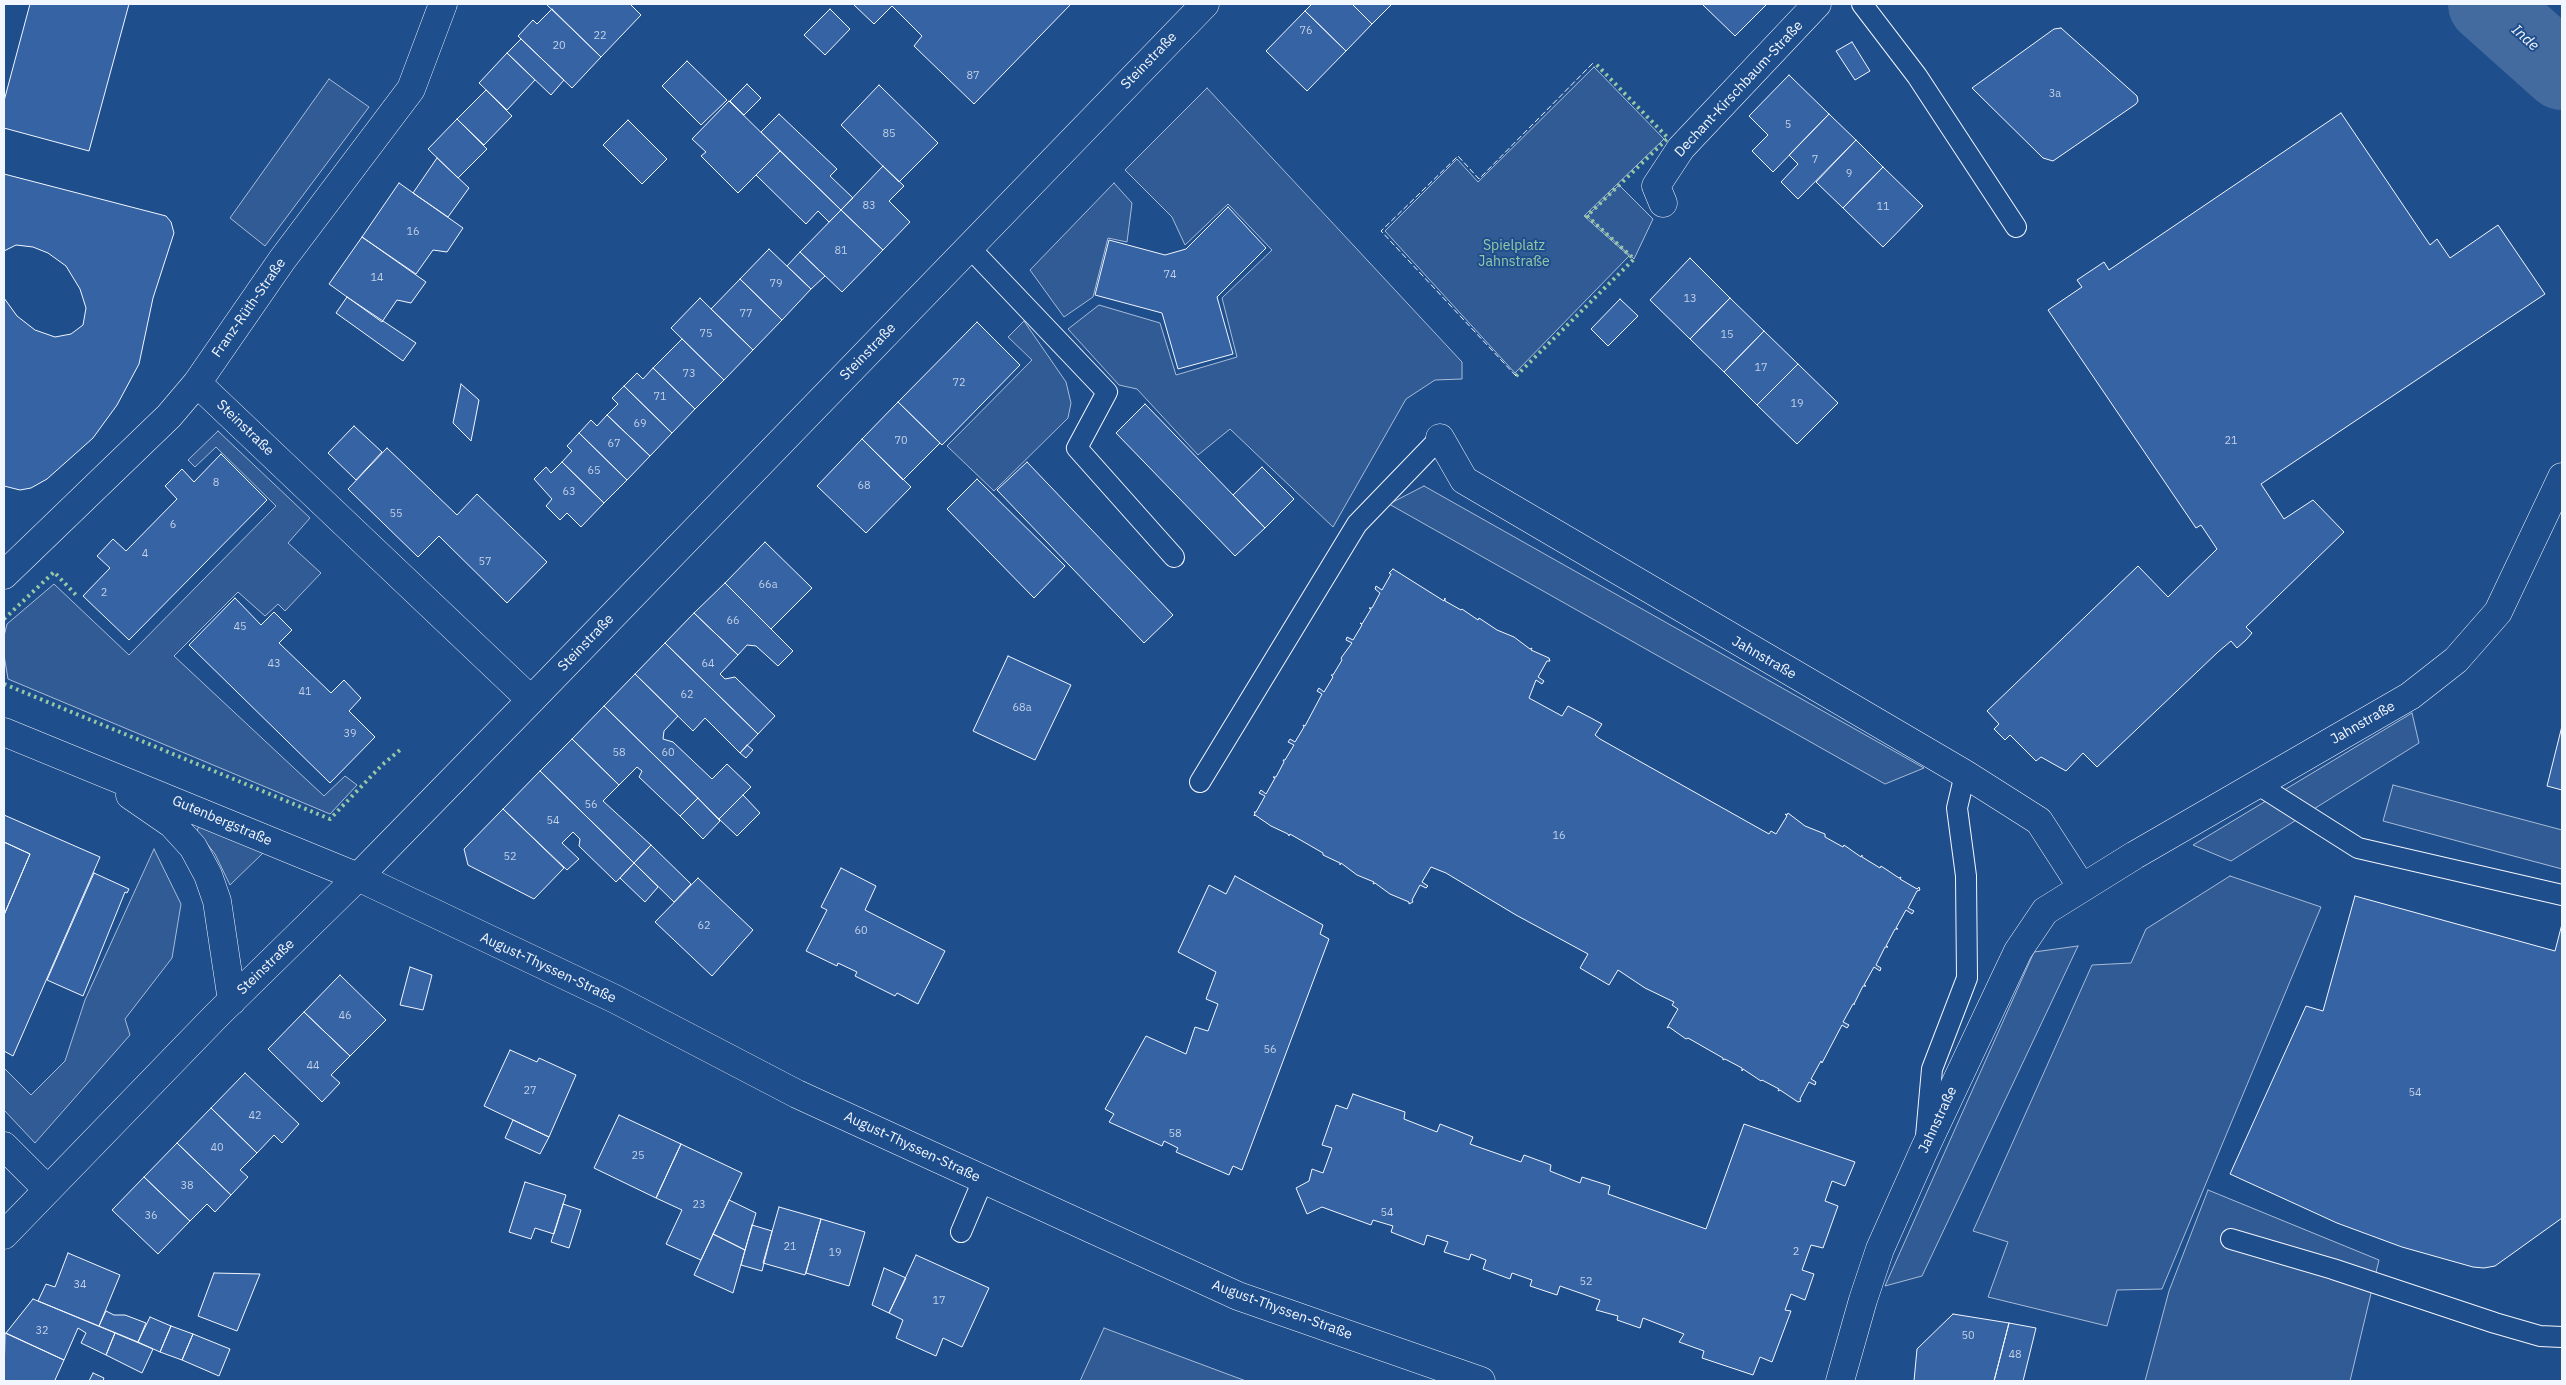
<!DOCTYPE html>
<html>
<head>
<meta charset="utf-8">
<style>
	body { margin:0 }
	#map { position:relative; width:2566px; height:1385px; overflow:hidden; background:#1f4e8c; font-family:"IBM Plex Sans",sans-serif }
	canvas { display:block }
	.frame { position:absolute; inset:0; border:5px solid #f2f6ff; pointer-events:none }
</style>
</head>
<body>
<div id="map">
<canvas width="2566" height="1385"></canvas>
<div class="frame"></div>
</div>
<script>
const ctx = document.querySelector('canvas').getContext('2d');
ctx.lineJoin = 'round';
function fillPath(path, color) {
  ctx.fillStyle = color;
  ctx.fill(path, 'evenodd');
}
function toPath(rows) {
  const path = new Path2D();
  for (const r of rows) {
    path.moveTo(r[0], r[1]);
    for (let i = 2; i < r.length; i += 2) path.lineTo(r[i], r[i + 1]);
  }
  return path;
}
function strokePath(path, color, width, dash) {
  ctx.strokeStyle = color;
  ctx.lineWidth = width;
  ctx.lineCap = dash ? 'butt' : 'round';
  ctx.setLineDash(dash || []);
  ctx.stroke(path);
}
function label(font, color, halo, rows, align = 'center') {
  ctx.font = font + ' "IBM Plex Sans",sans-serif';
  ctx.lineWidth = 4;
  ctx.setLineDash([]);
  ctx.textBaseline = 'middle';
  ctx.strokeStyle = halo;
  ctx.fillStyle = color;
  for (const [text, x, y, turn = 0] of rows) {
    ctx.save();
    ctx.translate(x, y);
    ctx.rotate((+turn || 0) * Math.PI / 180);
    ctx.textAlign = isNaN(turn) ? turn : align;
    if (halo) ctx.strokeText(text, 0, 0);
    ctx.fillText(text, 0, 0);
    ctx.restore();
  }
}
const built = toPath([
	[1594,67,1664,139,1584,216,1629,256,1515,373,1385,231,1457,159,1478,182,1594,67],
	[329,79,369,107,265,246,230,218,329,79],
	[1207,88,1462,362,1462,379,1435,380,1406,399,1333,527,1230,429,1198,455,1137,389,1119,385,1068,329,1099,305,1160,323,1176,375,1237,357,1222,298,1272,250,1228,204,1185,245,1172,217,1125,170,1207,88],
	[1114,183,1132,203,1127,242,1108,238,1093,297,1064,317,1030,270,1114,183],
	[1619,185,1653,219,1634,259,1587,216,1619,185],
	[1024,321,1066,382,1071,403,1068,418,994,491,947,446,1032,360,1008,337,1024,321],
	[218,431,310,518,288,543,321,573,285,611,278,604,265,616,238,592,174,656,324,796,345,776,357,785,330,814,8,679,4,655,4,636,7,624,54,584,129,655,276,506,216,447,195,467,188,460,218,431],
	[1424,486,1924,768,1885,784,1389,504,1424,486],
	[2412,713,2419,743,2231,861,2193,845,2412,713],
	[2393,785,2562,830,2562,869,2383,821,2393,785],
	[199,826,264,852,230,885,215,854,197,831,199,826],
	[154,849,181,904,172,958,125,1019,130,1035,35,1143,4,1110,4,1068,31,1095,65,1061,85,1000,154,849],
	[2230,876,2321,907,2162,1289,2117,1290,2107,1326,1988,1297,2008,1242,1973,1231,2092,965,2131,963,2146,929,2230,876],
	[2078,946,1922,1276,1885,1286,2034,952,2078,946],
	[2208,1190,2379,1260,2350,1381,2145,1381,2169,1291,2208,1190],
	[1104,1328,1246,1381,1080,1381,1104,1328]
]);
const river = toPath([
	[2487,4,2562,71]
]);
const building = toPath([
	[30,4,129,4,89,151,4,128,4,101,30,4],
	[546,4,630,4,641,15,601,57,546,4],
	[853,4,1071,4,974,104,914,46,922,36,892,6,874,24,853,4],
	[1312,4,1352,4,1372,24,1346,51,1305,11,1312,4],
	[1352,4,1392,4,1372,24,1352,4],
	[1702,4,1767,4,1735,36,1702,4],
	[552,9,601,57,572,88,518,36,533,20,537,24,552,9],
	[830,9,850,29,825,55,804,35,830,9],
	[1305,11,1346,51,1307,91,1266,51,1305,11],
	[2061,28,2137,96,2138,101,2136,104,2053,161,2043,158,1972,88,2054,29,2061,28],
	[521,39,564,80,551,95,507,53,521,39],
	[1852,42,1870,71,1855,80,1836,51,1852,42],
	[507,53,535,80,507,110,479,83,507,53],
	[687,61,727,100,701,125,662,86,687,61],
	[1789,75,1829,114,1773,172,1752,151,1768,135,1749,116,1789,75],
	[747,84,761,98,744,115,730,101,747,84],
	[879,85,938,143,899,182,841,125,879,85],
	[486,90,512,116,484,145,457,119,486,90],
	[729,101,780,151,738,193,701,156,706,152,692,139,729,101],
	[2341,113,2430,245,2437,239,2450,258,2498,225,2545,294,2261,484,2284,519,2313,500,2344,532,2246,627,2252,633,2246,640,2237,648,2231,641,2218,652,2097,767,2083,753,2066,771,2041,757,2036,761,2010,735,2005,740,1994,729,1999,724,1987,711,2138,566,2168,597,2217,549,2201,525,2196,528,2048,310,2082,287,2077,280,2104,262,2109,270,2341,113],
	[779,114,837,169,830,176,853,198,841,210,761,132,779,114],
	[1829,114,1856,140,1798,199,1781,182,1798,164,1789,155,1829,114],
	[457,119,487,149,458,178,428,149,457,119],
	[628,120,667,159,642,184,603,145,628,120],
	[1856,140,1883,167,1843,208,1816,182,1856,140],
	[780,151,841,210,829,222,818,211,806,224,756,175,780,151],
	[437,158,469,188,448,217,413,193,437,158],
	[883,166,904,186,889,201,910,222,883,250,841,210,883,166],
	[1883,167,1923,206,1883,247,1843,208,1883,167],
	[4,174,166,216,171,222,174,233,153,298,139,364,117,405,93,438,47,479,31,488,20,490,4,486,4,298,17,316,35,330,55,337,71,334,83,325,86,308,80,289,66,266,48,253,33,247,16,245,4,251,4,174],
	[399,183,463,228,447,252,433,250,416,274,362,237,399,183],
	[1228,207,1266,248,1217,297,1233,354,1178,369,1162,313,1095,295,1109,240,1165,255,1186,249,1228,207],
	[841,210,883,250,842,292,800,252,841,210],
	[362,237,426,282,411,303,397,300,382,322,329,284,362,237],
	[769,249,811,289,782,320,740,279,769,249],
	[800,252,825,276,811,289,787,266,800,252],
	[1690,258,1730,298,1690,339,1650,300,1690,258],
	[740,279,782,320,753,350,711,309,740,279],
	[347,297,416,343,403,361,336,313,347,297],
	[700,298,753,350,724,380,671,328,700,298],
	[1730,298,1764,331,1724,372,1690,339,1730,298],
	[1620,299,1638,316,1608,346,1591,329,1620,299],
	[977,322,1020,365,942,445,898,402,977,322],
	[1764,331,1798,364,1757,405,1724,372,1764,331],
	[682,339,724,380,695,409,653,368,682,339],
	[1798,364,1838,403,1797,444,1757,405,1798,364],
	[653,368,695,409,672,433,624,386,637,373,643,379,653,368],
	[461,384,479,400,471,441,453,423,461,384],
	[624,386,672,433,650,456,607,415,618,404,612,398,624,386],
	[898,402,940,443,903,480,862,439,898,402],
	[1145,404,1265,528,1235,556,1116,433,1145,404],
	[607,415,650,456,627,480,579,433,591,420,597,426,607,415],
	[354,426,382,452,356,480,328,453,354,426],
	[579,433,627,480,604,503,562,462,572,451,567,446,579,433],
	[862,439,911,487,866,533,817,486,862,439],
	[387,448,457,515,477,494,547,562,507,603,439,536,418,557,348,489,387,448],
	[221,454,267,500,129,640,83,596,110,568,97,556,113,539,126,551,177,499,165,486,182,469,194,482,221,454],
	[562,462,604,503,581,527,567,513,560,520,546,506,552,499,534,479,546,467,551,473,562,462],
	[1027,462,1173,615,1144,643,997,490,1027,462],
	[1262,467,1294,499,1265,528,1233,495,1262,467],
	[977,479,1065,566,1034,598,947,509,977,479],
	[765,542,812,588,771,629,725,583,765,542],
	[1393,569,1444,601,1445,598,1445,601,1461,610,1462,609,1478,620,1479,618,1497,630,1514,637,1530,649,1532,648,1531,650,1549,658,1550,661,1547,661,1538,677,1544,681,1542,684,1536,680,1529,698,1562,716,1568,706,1591,718,1602,724,1595,735,1600,739,1769,834,1771,831,1776,834,1787,816,1785,814,1787,815,1788,813,1805,826,1825,834,1825,837,1843,847,1844,845,1861,857,1862,855,1862,857,1880,868,1881,866,1899,878,1901,877,1900,879,1917,889,1919,887,1920,890,1917,891,1908,908,1914,911,1912,914,1906,910,1896,928,1898,929,1895,929,1886,946,1888,947,1885,947,1876,965,1881,968,1880,971,1874,967,1864,985,1866,986,1863,986,1854,1004,1855,1004,1853,1004,1843,1022,1849,1025,1847,1028,1842,1025,1822,1063,1821,1061,1811,1079,1816,1082,1815,1085,1809,1082,1800,1099,1801,1101,1798,1102,1780,1090,1778,1091,1779,1089,1762,1080,1761,1081,1743,1069,1742,1071,1742,1068,1725,1059,1723,1060,1723,1058,1688,1038,1686,1039,1669,1027,1667,1028,1678,1009,1672,1005,1674,1002,1645,988,1618,970,1609,985,1580,968,1588,954,1516,915,1446,873,1431,867,1422,882,1428,886,1426,888,1420,885,1412,900,1413,902,1409,904,1409,902,1390,894,1375,883,1373,884,1374,882,1357,875,1341,863,1340,865,1340,863,1323,855,1323,853,1290,834,1289,836,1288,834,1271,826,1255,815,1254,816,1255,813,1254,812,1256,812,1265,796,1259,793,1261,790,1266,794,1275,778,1273,777,1276,777,1284,762,1283,760,1285,760,1294,745,1288,742,1290,739,1295,742,1304,727,1303,725,1305,726,1322,694,1317,691,1319,688,1324,692,1333,677,1331,675,1333,675,1342,660,1341,658,1352,643,1346,640,1347,637,1353,640,1362,625,1360,623,1362,624,1371,609,1369,608,1372,608,1380,593,1375,589,1376,586,1382,590,1391,574,1389,573,1393,569],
	[725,583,793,651,778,666,756,646,747,645,738,655,694,613,725,583],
	[235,598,261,625,274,612,292,630,279,643,331,693,344,680,361,698,349,711,375,737,330,783,189,645,235,598],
	[694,613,738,655,720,674,725,679,735,677,775,716,758,734,665,643,694,613],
	[665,643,758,734,740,753,705,718,693,731,635,674,665,643],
	[1008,656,1071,685,1035,760,973,731,1008,656],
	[635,674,678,716,664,731,663,739,673,742,712,779,727,764,751,787,719,819,604,706,635,674],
	[604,706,698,798,680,816,639,777,642,771,637,767,619,785,572,739,604,706],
	[2562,726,2562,790,2547,786,2562,726],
	[572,739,619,785,603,801,651,845,634,863,540,771,572,739],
	[747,745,753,750,746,758,740,753,747,745],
	[540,771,634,863,616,882,579,846,580,839,573,832,562,843,579,859,567,870,503,809,540,771],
	[743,795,760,813,737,836,719,819,743,795],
	[698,798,720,821,703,839,680,816,698,798],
	[503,809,564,868,534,899,468,865,464,849,503,809],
	[4,815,100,857,13,1056,4,1051,4,915,30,854,4,842,4,815],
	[4,842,30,854,4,915,4,842],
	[651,845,691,884,674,902,634,863,651,845],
	[634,863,658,887,645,902,620,878,634,863],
	[841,868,876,886,865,910,945,951,918,1004,897,993,895,996,855,976,857,972,838,963,837,966,806,951,827,910,821,907,841,868],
	[94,873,129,889,127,893,125,892,83,996,47,980,94,873],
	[1235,876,1323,925,1320,934,1329,939,1242,1170,1233,1166,1229,1175,1176,1152,1178,1148,1164,1141,1162,1146,1109,1122,1114,1114,1105,1109,1146,1036,1186,1054,1195,1027,1208,1031,1218,1004,1206,999,1216,972,1178,952,1209,885,1226,894,1235,876],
	[698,878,753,930,712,976,655,922,698,878],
	[2355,896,2555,951,2562,924,2562,1218,2495,1266,2484,1268,2473,1267,2402,1247,2337,1223,2230,1174,2306,1006,2323,1011,2355,896],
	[410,967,432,975,423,1010,400,1005,410,967],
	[340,975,386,1020,350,1056,304,1012,340,975],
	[304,1012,350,1056,331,1075,340,1083,322,1102,268,1049,304,1012],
	[510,1050,537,1062,539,1058,576,1075,549,1137,484,1106,510,1050],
	[245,1073,299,1124,282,1143,274,1135,257,1153,211,1108,245,1073],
	[1353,1094,1405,1112,1404,1119,1437,1132,1440,1124,1473,1137,1470,1144,1521,1162,1524,1155,1551,1165,1550,1171,1580,1183,1582,1177,1610,1186,1608,1194,1706,1229,1744,1124,1855,1162,1845,1186,1832,1181,1825,1201,1838,1206,1823,1248,1811,1245,1802,1270,1814,1274,1805,1300,1791,1294,1785,1310,1791,1311,1772,1362,1760,1357,1753,1375,1702,1358,1704,1351,1679,1342,1684,1334,1643,1318,1640,1328,1617,1320,1618,1316,1596,1310,1600,1300,1560,1286,1557,1295,1530,1286,1532,1280,1512,1273,1510,1279,1483,1269,1486,1260,1471,1254,1469,1260,1444,1252,1448,1242,1427,1235,1424,1245,1391,1232,1393,1226,1373,1220,1371,1225,1322,1207,1307,1214,1296,1188,1309,1181,1312,1169,1323,1173,1332,1148,1322,1145,1336,1105,1347,1109,1353,1094],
	[211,1108,257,1153,240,1170,248,1177,231,1195,177,1143,211,1108],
	[619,1115,681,1144,656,1198,594,1168,619,1115],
	[513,1120,549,1137,540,1154,505,1138,513,1120],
	[177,1143,231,1195,215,1212,207,1204,190,1221,144,1177,177,1143],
	[681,1144,742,1173,701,1260,666,1244,682,1210,656,1198,681,1144],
	[144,1177,190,1221,158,1254,112,1210,144,1177],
	[525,1182,566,1195,554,1234,535,1228,531,1239,509,1232,525,1182],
	[729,1200,756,1213,745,1250,713,1234,729,1200],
	[563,1204,581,1210,569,1248,551,1242,563,1204],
	[779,1207,821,1219,805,1275,763,1263,779,1207],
	[821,1219,865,1232,849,1286,806,1273,821,1219],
	[752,1225,772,1231,762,1271,741,1265,752,1225],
	[713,1234,745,1250,733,1293,694,1275,713,1234],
	[68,1253,120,1275,99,1326,38,1301,46,1284,55,1287,68,1253],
	[916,1255,989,1288,962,1347,943,1338,936,1356,896,1338,903,1320,889,1313,916,1255],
	[884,1268,906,1278,889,1313,872,1305,884,1268],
	[214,1273,260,1274,237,1331,198,1316,214,1273],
	[33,1299,115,1333,106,1355,81,1343,86,1333,78,1328,64,1360,6,1333,33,1299],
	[106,1311,114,1315,125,1315,146,1323,138,1342,99,1326,106,1311],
	[1953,1314,2009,1323,1994,1381,1914,1381,1917,1349,1953,1314],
	[150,1317,171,1326,160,1352,138,1342,150,1317],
	[2009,1323,2036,1328,2023,1381,1994,1381,2009,1323],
	[171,1326,193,1334,182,1360,160,1352,171,1326],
	[5,1333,64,1360,55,1380,58,1381,4,1381,5,1333],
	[115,1333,153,1349,142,1373,106,1355,115,1333],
	[193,1334,230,1349,219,1376,182,1360,193,1334],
	[93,1373,104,1378,103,1381,89,1381,93,1373]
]);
const service = toPath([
	[1862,4,1917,76,2016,227],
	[969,247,1107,392,1077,448,1174,557],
	[1200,782,1357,524,1440,438],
	[2257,784,2358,848,2562,895],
	[1926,1136,1932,1069,1967,978,1966,876,1957,808,1965,774],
	[961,1232,983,1180],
	[2231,1239,2333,1269,2495,1323,2540,1336,2562,1337]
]);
const minor = toPath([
	[1663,203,1656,186,1681,148,1817,4],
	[197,383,531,700],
	[1440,438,1464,480,1965,774,2039,821,2081,886],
	[4,575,169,416,197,383,282,260,411,89,443,4],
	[4,732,358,877,615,999,797,1094,1238,1296,1481,1381],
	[130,795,172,824,193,847,208,875,217,901,232,1001],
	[4,1146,47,1189],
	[4,1235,216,1016,358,877,531,700,1205,4],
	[1840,1381,1863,1300,1880,1249,1925,1148,2018,951,2045,911,2135,855,2410,696,2456,660,2498,612,2562,477]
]);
const hedge = toPath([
	[1516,376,1634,259,1587,216,1668,138,1594,62],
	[4,619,54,572,77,596],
	[4,684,330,819,382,765,400,750]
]);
const fence = toPath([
	[1516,376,1381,231,1458,156,1479,179,1594,62]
]);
const numberNames = [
	["76",1306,31],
	["22",600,36],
	["20",559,46],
	["87",973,76],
	["3a",2055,94],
	["5",1788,125],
	["85",889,134],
	["7",1815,160],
	["9",1849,174],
	["83",869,206],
	["11",1883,207],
	["16",413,232],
	["81",841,251],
	["74",1170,275],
	["14",377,278],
	["79",776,284],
	["13",1690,299],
	["77",746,314],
	["75",706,334],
	["15",1727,335],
	["17",1761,368],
	["73",689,374],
	["72",959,383],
	["71",660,397],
	["19",1797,404],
	["69",640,424],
	["70",901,441],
	["21",2231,441],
	["67",614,444],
	["65",594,471],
	["8",216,483],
	["68",864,486],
	["63",569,492],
	["55",396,514],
	["6",173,525],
	["4",145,554],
	["57",485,562],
	["66a",768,585],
	["2",104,593],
	["66",733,621],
	["45",240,627],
	["43",274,664],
	["64",708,664],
	["41",305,692],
	["62",687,695],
	["68a",1022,708],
	["39",350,734],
	["58",619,753],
	["60",668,753],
	["56",591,805],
	["54",553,821],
	["16",1559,836],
	["52",510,857],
	["62",704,926],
	["60",861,931],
	["46",345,1016],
	["56",1270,1050],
	["44",313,1066],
	["27",530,1091],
	["54",2415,1093],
	["42",255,1116],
	["58",1175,1134],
	["40",217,1148],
	["25",638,1156],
	["38",187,1186],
	["23",699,1205],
	["54",1387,1213],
	["36",151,1216],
	["21",790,1247],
	["2",1796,1252],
	["19",835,1253],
	["52",1586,1282],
	["34",80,1285],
	["17",939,1301],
	["32",42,1331],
	["50",1968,1336],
	["48",2015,1355]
];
const streetNames = [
	["Steinstraße",1149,61,-46],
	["Dechant-Kirschbaum-Straße",1739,89,-47],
	["Franz-Rüth-Straße",249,308,-55],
	["Steinstraße",868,352,-46],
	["Steinstraße",245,428,44],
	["Steinstraße",586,643,-46],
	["Jahnstraße",1764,658,30],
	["Jahnstraße",2363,723,-30],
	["Gutenbergstraße",222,821,23],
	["Steinstraße",266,967,-44],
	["August-Thyssen-Straße",548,968,25],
	["Jahnstraße",1938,1120,-65],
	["August-Thyssen-Straße",912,1147,25],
	["August-Thyssen-Straße",1282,1310,20]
];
const parkNames = [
	["Spielplatz",1514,246],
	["Jahnstraße",1514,262]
];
const waterNames = [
	["Inde",2525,38,42]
];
fillPath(built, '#305b95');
strokePath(built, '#a8bbd7', 1);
strokePath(river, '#446ba0', 78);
fillPath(building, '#3563a3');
strokePath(building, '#f2f6ff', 1);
strokePath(service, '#f2f6ff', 22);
strokePath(minor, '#f2f6ff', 29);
strokePath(service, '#1f4e8c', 20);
strokePath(minor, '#1f4e8c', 28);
strokePath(hedge, '#97c8a6', 4, [2.5, 4]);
strokePath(fence, '#f2f6ff', 1, [6, 2.5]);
label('11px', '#c3d1e8', null, numberNames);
label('14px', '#f2f6ff', '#1f4e8c', streetNames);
label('14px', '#97c8a6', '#1f4e8c', parkNames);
label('italic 15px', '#f2f6ff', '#1f4e8c', waterNames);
</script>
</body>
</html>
